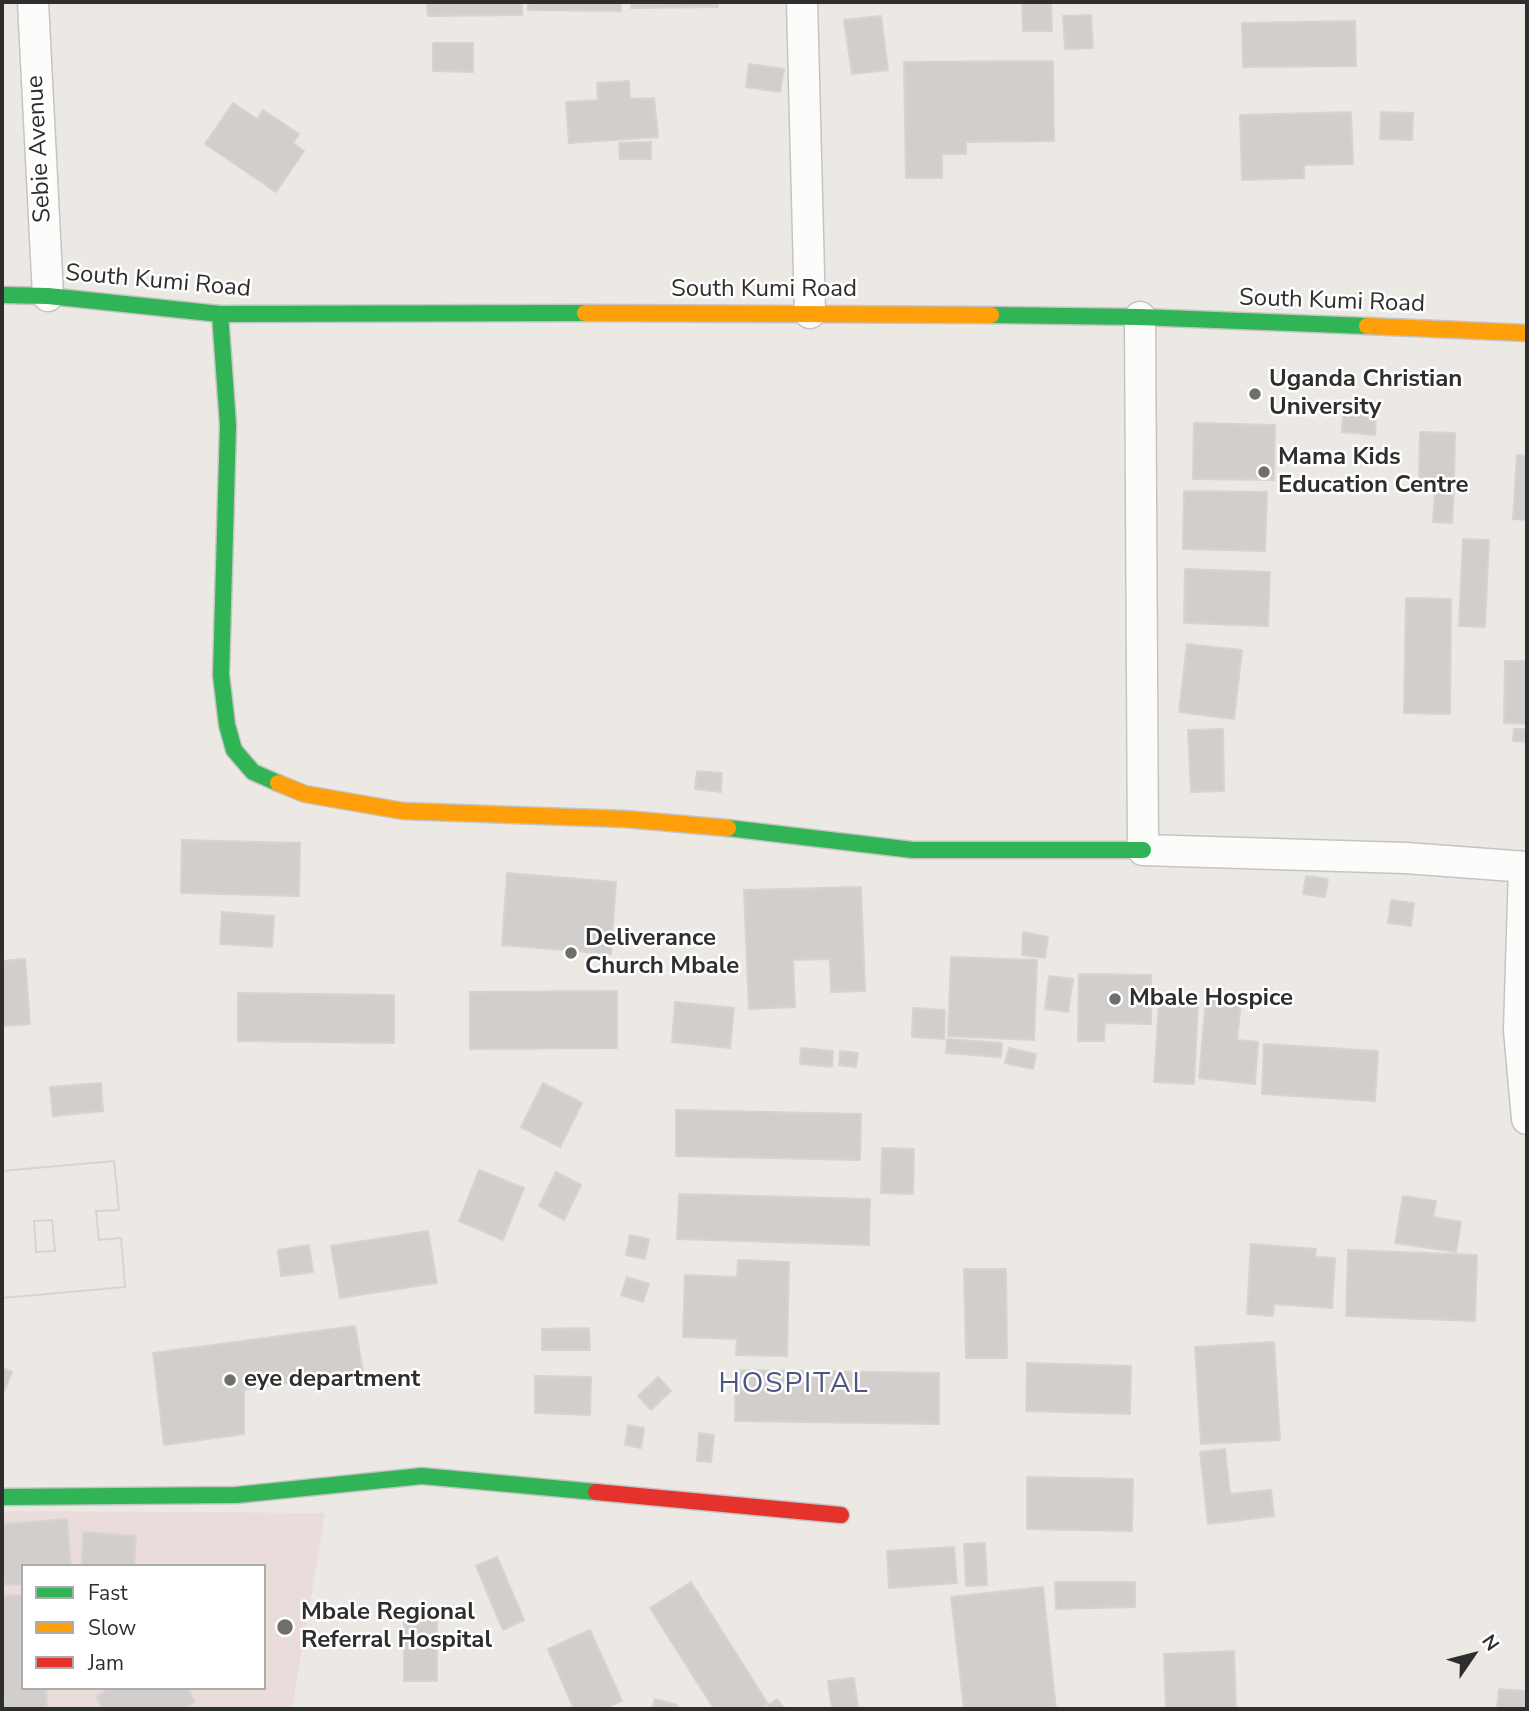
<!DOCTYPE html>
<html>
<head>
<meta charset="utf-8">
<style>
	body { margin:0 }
	#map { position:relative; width:1529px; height:1711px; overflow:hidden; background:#ece8e4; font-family:"Nunito Sans",sans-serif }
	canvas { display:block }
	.frame { position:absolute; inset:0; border:4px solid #2e2e2e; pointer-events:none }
	.legend { position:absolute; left:21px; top:1564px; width:245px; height:126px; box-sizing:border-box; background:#fff; border:2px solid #ababab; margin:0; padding:9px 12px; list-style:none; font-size:21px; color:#2e2e2e }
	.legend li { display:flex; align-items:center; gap:14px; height:35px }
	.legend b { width:35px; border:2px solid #ababab }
	.north { position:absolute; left:1438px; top:1620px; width:70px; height:70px; -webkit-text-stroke:5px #fff; paint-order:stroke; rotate:55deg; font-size:19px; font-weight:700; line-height:28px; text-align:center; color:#2e2e2e }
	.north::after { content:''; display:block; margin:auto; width:24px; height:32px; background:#2e2e2e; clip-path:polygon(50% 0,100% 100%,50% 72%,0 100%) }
</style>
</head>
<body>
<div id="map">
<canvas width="1529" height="1711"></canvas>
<div class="frame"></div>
<ul class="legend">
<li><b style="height:9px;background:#30b455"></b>Fast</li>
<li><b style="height:9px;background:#ff9f0a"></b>Slow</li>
<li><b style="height:9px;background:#e5322d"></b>Jam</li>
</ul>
<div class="north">N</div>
</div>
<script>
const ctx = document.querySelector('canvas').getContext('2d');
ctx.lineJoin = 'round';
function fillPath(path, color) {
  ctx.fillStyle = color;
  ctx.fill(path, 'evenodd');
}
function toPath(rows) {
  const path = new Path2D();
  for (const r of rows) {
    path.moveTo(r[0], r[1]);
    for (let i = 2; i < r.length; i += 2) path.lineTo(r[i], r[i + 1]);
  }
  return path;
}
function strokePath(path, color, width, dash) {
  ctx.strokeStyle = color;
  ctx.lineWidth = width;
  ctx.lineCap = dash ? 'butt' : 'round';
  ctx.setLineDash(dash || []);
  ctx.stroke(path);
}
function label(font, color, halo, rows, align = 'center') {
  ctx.font = font + ' "Nunito Sans",sans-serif';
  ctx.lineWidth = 5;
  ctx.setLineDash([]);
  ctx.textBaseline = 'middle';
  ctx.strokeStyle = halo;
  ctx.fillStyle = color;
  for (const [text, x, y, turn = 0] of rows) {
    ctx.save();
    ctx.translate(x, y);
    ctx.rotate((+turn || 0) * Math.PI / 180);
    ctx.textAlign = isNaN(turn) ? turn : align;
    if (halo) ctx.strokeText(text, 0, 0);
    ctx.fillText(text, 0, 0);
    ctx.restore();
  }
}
const medical = toPath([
	[2,1511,325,1513,292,1709,2,1709],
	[23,1566,264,1566,264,1688,23,1688]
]);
const building = toPath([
	[427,2,522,2,522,15,428,16,427,2],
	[528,2,621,2,621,11,528,10,528,2],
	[631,2,718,2,718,7,631,8,631,2],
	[1022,2,1051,2,1052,31,1023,31,1022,2],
	[1091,15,1093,48,1065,49,1063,16,1091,15],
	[881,16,888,70,852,74,844,20,881,16],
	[1355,21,1356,66,1243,67,1242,23,1355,21],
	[433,43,473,43,473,72,433,71,433,43],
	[1053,61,1054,141,966,142,966,154,942,154,942,178,906,178,904,62,1053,61],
	[749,64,784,69,780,92,746,87,749,64],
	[629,81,630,99,654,98,658,137,569,143,566,102,598,100,597,83,629,81],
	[233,103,257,119,263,110,299,134,293,143,304,151,276,192,205,144,233,103],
	[1351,112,1353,164,1304,165,1304,178,1242,180,1240,115,1351,112],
	[1381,112,1413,113,1412,140,1380,139,1381,112],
	[651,142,651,159,620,159,619,143,651,142],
	[1343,413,1376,415,1375,435,1342,432,1343,413],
	[1194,423,1275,425,1274,480,1193,479,1194,423],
	[1420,432,1455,433,1454,479,1419,478,1420,432],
	[1517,455,1527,456,1527,520,1513,519,1517,455],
	[1435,487,1454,488,1452,523,1433,522,1435,487],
	[1184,491,1267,492,1265,551,1183,549,1184,491],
	[1463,539,1489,540,1485,627,1459,626,1463,539],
	[1185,569,1270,572,1268,626,1184,623,1185,569],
	[1406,598,1451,599,1450,714,1404,713,1406,598],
	[1187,644,1242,650,1234,719,1179,712,1187,644],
	[1505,661,1527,661,1527,724,1504,723,1505,661],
	[1223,729,1224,791,1191,792,1188,730,1223,729],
	[1514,729,1527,729,1527,742,1513,741,1514,729],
	[697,771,722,773,721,792,695,789,697,771],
	[182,840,300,843,299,896,181,893,182,840],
	[507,873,616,882,611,954,502,945,507,873],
	[1306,876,1328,879,1325,897,1303,894,1306,876],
	[861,887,865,991,831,992,830,959,793,960,795,1007,749,1009,744,890,861,887],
	[1391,900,1414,903,1411,926,1388,923,1391,900],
	[222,912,274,916,272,947,220,944,222,912],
	[1023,932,1048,937,1045,958,1022,955,1023,932],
	[951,957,1037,960,1034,1040,948,1036,951,957],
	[25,959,30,1024,2,1026,2,961,25,959],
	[1079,974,1151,975,1151,1024,1105,1023,1104,1041,1078,1041,1079,974],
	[1049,976,1073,979,1068,1012,1045,1009,1049,976],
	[617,991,617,1048,470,1049,470,992,617,991],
	[238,993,394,995,394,1043,238,1041,238,993],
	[1206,999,1241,1002,1237,1040,1258,1042,1255,1084,1199,1078,1206,999],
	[675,1002,734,1008,730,1048,672,1042,675,1002],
	[1159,1002,1198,1004,1194,1084,1154,1082,1159,1002],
	[913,1008,945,1010,944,1039,912,1037,913,1008],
	[947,1039,1002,1043,1001,1057,946,1053,947,1039],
	[1264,1044,1378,1051,1375,1101,1262,1094,1264,1044],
	[801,1048,833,1051,832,1067,800,1064,801,1048],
	[1009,1048,1036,1054,1033,1069,1005,1063,1009,1048],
	[840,1051,858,1053,856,1067,839,1065,840,1051],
	[101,1083,103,1111,53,1116,50,1087,101,1083],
	[543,1083,582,1103,560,1147,521,1127,543,1083],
	[676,1110,861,1114,860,1160,676,1156,676,1110],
	[882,1148,914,1149,913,1194,881,1193,882,1148],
	[114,1161,119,1210,96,1211,99,1240,121,1238,125,1287,2,1298,2,1171,114,1161],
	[52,1220,55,1251,36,1252,34,1221,52,1220],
	[114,1161,119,1210,96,1211,99,1240,121,1238,125,1287,2,1298,2,1171,114,1161],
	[52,1220,55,1251,36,1252,34,1221,52,1220],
	[479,1170,524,1188,503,1240,459,1221,479,1170],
	[556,1172,581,1185,564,1220,539,1206,556,1172],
	[679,1194,870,1199,869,1245,677,1239,679,1194],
	[1403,1196,1436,1201,1433,1217,1461,1222,1456,1252,1395,1243,1403,1196],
	[428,1231,437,1283,340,1298,331,1246,428,1231],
	[630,1235,649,1239,645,1259,626,1255,630,1235],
	[1251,1244,1316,1249,1315,1257,1335,1258,1332,1308,1274,1304,1273,1316,1247,1314,1251,1244],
	[309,1245,313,1272,281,1276,278,1250,309,1245],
	[1348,1250,1477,1255,1475,1321,1346,1316,1348,1250],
	[738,1260,789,1262,787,1356,736,1355,737,1339,683,1337,685,1275,737,1277,738,1260],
	[964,1269,1006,1269,1007,1358,966,1358,964,1269],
	[627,1277,649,1284,643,1302,621,1295,627,1277],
	[355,1326,363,1371,244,1390,244,1434,164,1445,153,1353,355,1326],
	[589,1328,590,1350,542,1350,542,1329,589,1328],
	[1274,1342,1280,1440,1201,1444,1195,1347,1274,1342],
	[1027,1363,1131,1366,1130,1414,1026,1411,1027,1363],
	[2,1368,12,1372,2,1396,2,1368],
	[736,1370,939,1373,939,1424,735,1421,736,1370],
	[535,1376,591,1377,590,1415,535,1413,535,1376],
	[658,1377,671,1391,651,1410,638,1396,658,1377],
	[628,1425,644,1428,641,1448,625,1445,628,1425],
	[699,1433,714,1435,711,1462,697,1461,699,1433],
	[1225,1449,1230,1494,1271,1490,1274,1516,1208,1524,1200,1452,1225,1449],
	[1027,1477,1133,1479,1132,1531,1027,1529,1027,1477],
	[67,1519,71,1566,23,1566,23,1584,4,1585,2,1524,67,1519],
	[83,1532,136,1536,134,1566,82,1566,83,1532],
	[985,1543,987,1585,966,1586,964,1544,985,1543],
	[954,1547,957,1583,889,1588,887,1551,954,1547],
	[497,1557,524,1620,503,1630,476,1566,497,1557],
	[691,1582,768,1704,759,1709,714,1709,650,1608,691,1582],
	[1055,1582,1135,1582,1135,1607,1056,1609,1055,1582],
	[1043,1587,1056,1709,964,1709,951,1597,1043,1587],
	[23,1595,23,1688,46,1688,47,1709,4,1709,2,1596,23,1595],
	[404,1618,437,1619,437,1681,404,1681,404,1618],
	[590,1630,622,1701,603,1709,574,1709,548,1649,590,1630],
	[1234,1651,1236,1709,1166,1709,1164,1654,1234,1651],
	[854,1678,858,1709,832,1709,828,1681,854,1678],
	[110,1688,187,1688,195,1702,183,1709,103,1709,96,1697,110,1688],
	[1499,1689,1527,1691,1527,1709,1497,1708,1499,1689],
	[655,1699,677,1705,676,1709,652,1709,655,1699],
	[777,1699,785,1709,764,1709,777,1699]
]);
const street = toPath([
	[33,2,48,296],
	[802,2,810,313],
	[1140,317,1143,850,1406,858,1527,867],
	[1524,867,1519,1030,1527,1119]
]);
const fast = toPath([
	[2,295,48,296,220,314,585,313],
	[220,314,228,425,221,675,227,725,234,750,253,772,278,783],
	[991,315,1140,317,1367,326],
	[728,828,913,850,1143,850],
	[2,1497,236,1495,422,1476,596,1492]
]);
const slow = toPath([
	[585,313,991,315],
	[1367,326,1527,333],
	[278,783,305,794,403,811,625,819,728,828]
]);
const jam = toPath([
	[596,1492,841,1515]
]);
const markers = [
	[1255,394,7,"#706f6e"],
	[1264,472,7,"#706f6e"],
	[571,953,7,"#706f6e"],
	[1115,999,7,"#706f6e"],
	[230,1380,7,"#706f6e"],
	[285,1627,9,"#706f6e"]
];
const streetNames = [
	["Sebie Avenue",40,149,-93],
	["South Kumi Road",158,282,5],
	["South Kumi Road",764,290],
	["South Kumi Road",1332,302,2]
];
const poiNames = [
	["Uganda Christian",1269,380],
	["University",1269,408],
	["Mama Kids",1278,458],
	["Education Centre",1278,486],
	["Deliverance",585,939],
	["Church Mbale",585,967],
	["Mbale Hospice",1129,999],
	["eye department",244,1380],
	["Mbale Regional",301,1613],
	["Referral Hospital",301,1641]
];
const quarterNames = [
	["HOSPITAL",794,1385]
];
fillPath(medical, '#e9dcdb');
fillPath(building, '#d1cecb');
strokePath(building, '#d7d4d0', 2);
strokePath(street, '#c5c4c5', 33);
strokePath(fast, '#c5c4c5', 19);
strokePath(slow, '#c5c4c5', 19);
strokePath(jam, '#c5c4c5', 19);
strokePath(street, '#fcfcfb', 30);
strokePath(fast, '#30b455', 16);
strokePath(slow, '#ff9f0a', 16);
strokePath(jam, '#e5322d', 16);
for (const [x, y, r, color] of markers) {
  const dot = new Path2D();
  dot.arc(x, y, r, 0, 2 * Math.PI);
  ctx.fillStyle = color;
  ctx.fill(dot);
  strokePath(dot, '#fff', 2.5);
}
label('24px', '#2e2e2e', '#fff', streetNames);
label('bold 24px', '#2e2e2e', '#fff', poiNames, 'left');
ctx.letterSpacing = '2px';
label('28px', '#4d5680', '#fff', quarterNames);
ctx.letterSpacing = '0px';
</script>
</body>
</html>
